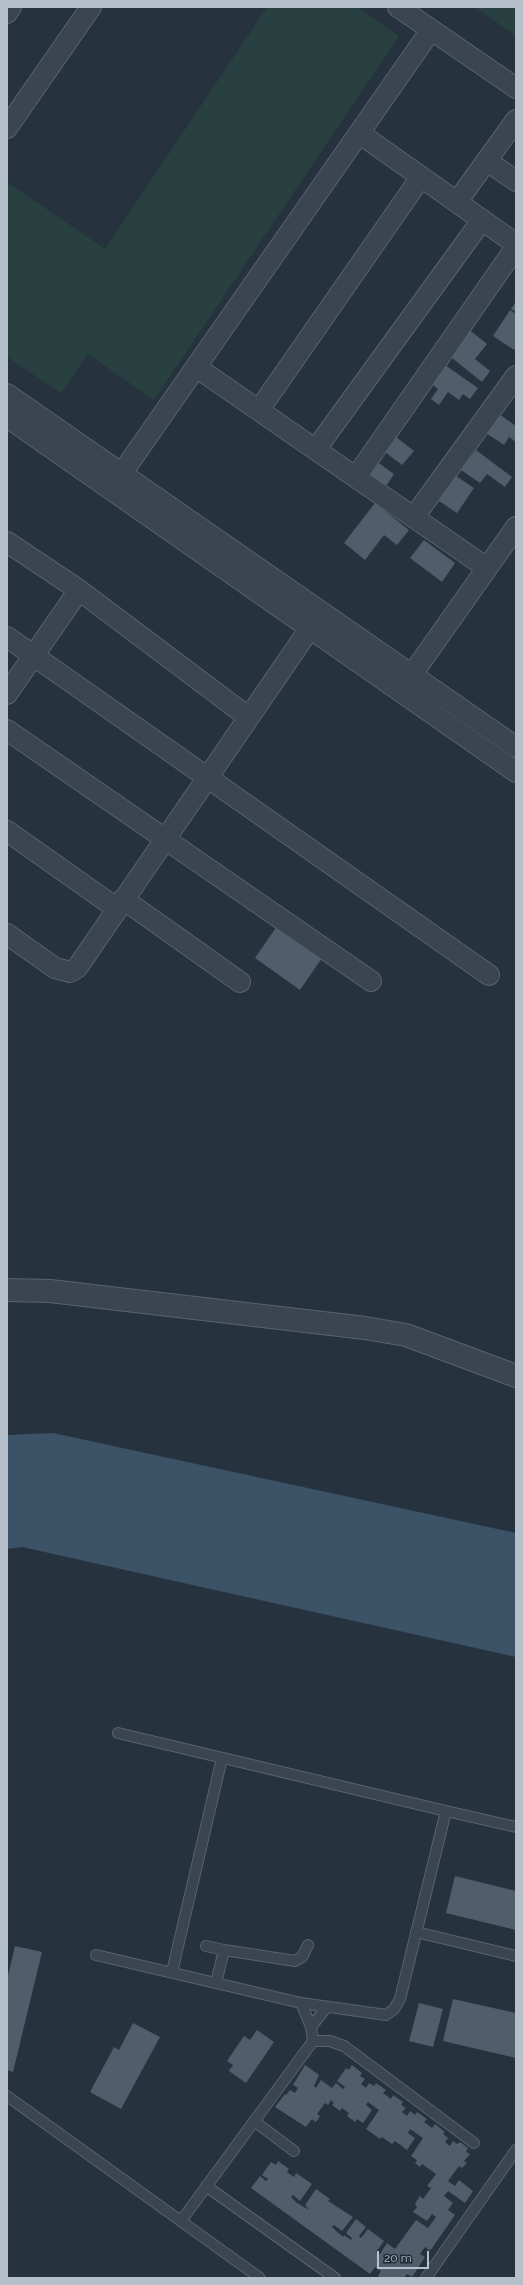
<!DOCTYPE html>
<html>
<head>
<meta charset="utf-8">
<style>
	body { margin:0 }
	#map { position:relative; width:523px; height:2285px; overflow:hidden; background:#26333f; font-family:Raleway,sans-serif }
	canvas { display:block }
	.frame { position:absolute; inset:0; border:8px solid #b6c0ca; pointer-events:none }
	.scale { position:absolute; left:377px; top:2251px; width:52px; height:18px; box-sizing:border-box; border:2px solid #b6c0ca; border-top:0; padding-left:5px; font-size:12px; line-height:14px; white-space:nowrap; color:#b6c0ca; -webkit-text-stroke:3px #1f2a34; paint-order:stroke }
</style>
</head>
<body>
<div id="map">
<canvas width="523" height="2285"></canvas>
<div class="frame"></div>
<div class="scale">20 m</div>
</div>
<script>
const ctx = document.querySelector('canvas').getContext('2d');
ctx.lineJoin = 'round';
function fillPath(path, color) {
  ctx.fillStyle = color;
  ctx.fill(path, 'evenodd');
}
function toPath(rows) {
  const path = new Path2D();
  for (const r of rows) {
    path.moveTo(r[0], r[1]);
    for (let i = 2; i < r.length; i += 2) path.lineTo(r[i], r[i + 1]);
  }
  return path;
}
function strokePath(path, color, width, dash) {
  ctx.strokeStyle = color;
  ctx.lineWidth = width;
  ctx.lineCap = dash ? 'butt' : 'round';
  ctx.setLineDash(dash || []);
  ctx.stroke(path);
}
const green = toPath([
	[267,7,357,7,399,36,154,400,88,354,61,393,7,357,7,182,105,249],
	[475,7,516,7,516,36]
]);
const water = toPath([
	[53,1433,516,1533,516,1657,22,1547,7,1549,7,1435]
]);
const building = toPath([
	[516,301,516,312,511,309],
	[510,310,516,314,516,347,514,350,493,336],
	[467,328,487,344,475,359,490,371,482,382,447,354],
	[442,363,478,388,470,399,463,394,459,400,448,392,439,405,431,399,438,389,429,382],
	[499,414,516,426,516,442,509,437,504,445,486,433],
	[396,437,414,451,402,465,385,452],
	[476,450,512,477,505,487,487,474,480,483,461,470],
	[376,461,394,474,383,491,365,478],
	[453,474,474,488,457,513,436,499],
	[375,503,409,530,397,545,384,535,365,560,344,543],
	[424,540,455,563,442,582,410,558],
	[277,926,322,958,300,990,255,958],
	[455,1876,516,1891,516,1930,446,1913],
	[15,1946,42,1952,13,2072,7,2070,7,1980],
	[453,1999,516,2013,516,2058,443,2041],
	[419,2003,443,2009,433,2047,409,2041],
	[133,2023,160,2037,121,2109,90,2092,114,2047,119,2050],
	[257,2030,274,2042,246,2083,229,2071,233,2065,227,2061,244,2036,250,2040],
	[305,2065,319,2075,314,2086,316,2088,321,2080,332,2088,336,2083,343,2089,345,2087,337,2081,346,2068,349,2070,352,2065,362,2073,360,2076,365,2079,361,2084,366,2088,369,2083,374,2086,376,2083,386,2090,383,2093,391,2099,393,2095,403,2102,401,2105,406,2108,402,2112,407,2116,410,2111,415,2115,417,2112,427,2119,424,2122,432,2128,435,2124,445,2132,443,2134,448,2138,445,2142,450,2146,453,2141,457,2144,460,2142,468,2148,466,2152,470,2154,464,2161,467,2163,462,2168,459,2166,448,2181,455,2186,459,2180,473,2191,465,2203,448,2191,444,2196,453,2203,448,2210,455,2215,430,2251,425,2247,420,2254,425,2257,412,2277,407,2274,404,2278,381,2278,378,2276,381,2271,375,2267,370,2274,251,2188,260,2176,266,2181,268,2179,262,2175,271,2162,276,2165,278,2161,289,2169,287,2172,294,2177,296,2173,312,2184,300,2201,293,2195,291,2197,297,2203,309,2210,305,2205,316,2189,330,2199,328,2201,353,2217,342,2231,334,2225,332,2227,343,2237,344,2235,351,2240,352,2238,346,2233,356,2219,366,2227,359,2236,361,2238,368,2229,384,2241,376,2252,380,2254,387,2243,395,2249,416,2220,428,2228,436,2217,432,2214,427,2221,413,2212,417,2207,415,2204,420,2196,423,2199,431,2188,427,2186,436,2174,422,2164,420,2167,415,2163,417,2160,411,2156,423,2138,410,2129,408,2133,415,2138,407,2150,395,2141,392,2144,382,2137,380,2139,366,2129,379,2110,368,2102,366,2105,372,2110,363,2123,357,2119,355,2122,347,2116,349,2113,342,2108,340,2111,332,2105,334,2103,331,2100,328,2105,325,2103,317,2114,320,2116,316,2122,312,2119,306,2127,275,2107,285,2094,286,2095,290,2090,295,2093,298,2088,293,2085]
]);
const service = toPath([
	[118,1733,446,1811],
	[416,1932,516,1956],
	[206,1946,224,1950,216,1983],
	[224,1950,295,1961,302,1957,308,1945],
	[96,1955,301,2003,386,2015,394,2009,400,1999,446,1811,516,1827],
	[172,1972,222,1758],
	[301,2003,311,2027,313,2041],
	[311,2027,326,2008],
	[7,2096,260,2278],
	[254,2121,294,2151],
	[206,2186,335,2278],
	[181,2221,313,2041,330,2041,344,2046,474,2143],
	[426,2278,516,2150]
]);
const minor = toPath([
	[398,7,516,88],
	[7,13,11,7],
	[7,128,91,7],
	[359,133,516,244],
	[487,161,516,181],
	[457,202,516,120],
	[196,367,487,568],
	[7,394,516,747],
	[259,410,421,177],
	[7,417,516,772],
	[316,449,482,220],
	[122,473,431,30],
	[356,477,516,247],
	[414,517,516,376],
	[7,542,79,590,248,717],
	[7,637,489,975],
	[413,673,516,527],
	[7,694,79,590],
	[7,730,371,981],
	[7,831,116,908],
	[123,899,240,982],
	[7,934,55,968,70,972,77,968,317,618]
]);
const tertiary = toPath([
	[7,1290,50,1291,365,1328,406,1335,516,1376]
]);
fillPath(green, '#284040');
fillPath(water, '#3c5267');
fillPath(building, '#4f5e6a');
strokePath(service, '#58636d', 12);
strokePath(minor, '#58636d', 22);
strokePath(tertiary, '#58636d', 24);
strokePath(service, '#3a454f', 10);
strokePath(minor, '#3a454f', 20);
strokePath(tertiary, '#3a454f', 22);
</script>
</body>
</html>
